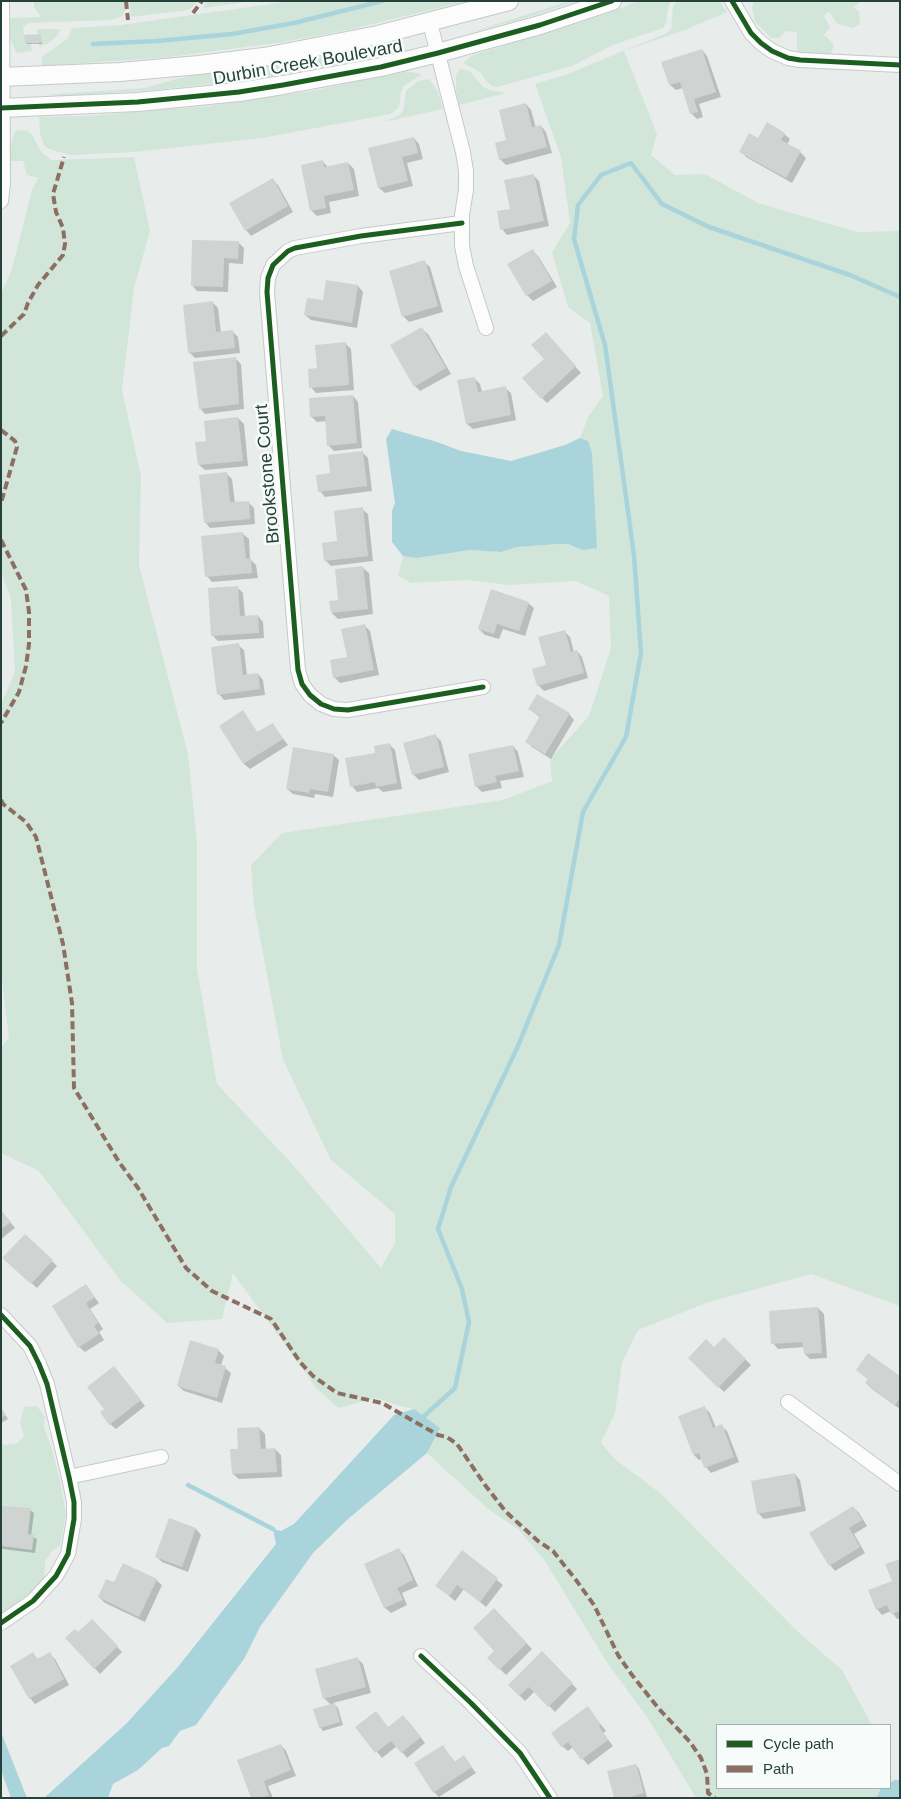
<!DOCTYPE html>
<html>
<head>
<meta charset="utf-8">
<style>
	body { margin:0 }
	#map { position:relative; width:901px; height:1799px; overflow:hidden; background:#e8edeb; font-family:Helvetica,sans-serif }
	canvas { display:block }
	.frame { position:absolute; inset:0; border:2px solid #24423a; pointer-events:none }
	.legend { position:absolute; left:716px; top:1724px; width:175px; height:65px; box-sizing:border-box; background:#f7fbf9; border:1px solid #a3b1ad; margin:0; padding:6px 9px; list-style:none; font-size:15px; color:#24423a }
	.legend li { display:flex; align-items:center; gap:10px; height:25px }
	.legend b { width:25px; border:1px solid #a3b1ad }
</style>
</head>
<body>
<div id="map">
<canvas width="901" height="1799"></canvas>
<div class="frame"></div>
<ul class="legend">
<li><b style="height:6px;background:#1b5e20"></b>Cycle path</li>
<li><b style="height:6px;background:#8d6e63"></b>Path</li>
</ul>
</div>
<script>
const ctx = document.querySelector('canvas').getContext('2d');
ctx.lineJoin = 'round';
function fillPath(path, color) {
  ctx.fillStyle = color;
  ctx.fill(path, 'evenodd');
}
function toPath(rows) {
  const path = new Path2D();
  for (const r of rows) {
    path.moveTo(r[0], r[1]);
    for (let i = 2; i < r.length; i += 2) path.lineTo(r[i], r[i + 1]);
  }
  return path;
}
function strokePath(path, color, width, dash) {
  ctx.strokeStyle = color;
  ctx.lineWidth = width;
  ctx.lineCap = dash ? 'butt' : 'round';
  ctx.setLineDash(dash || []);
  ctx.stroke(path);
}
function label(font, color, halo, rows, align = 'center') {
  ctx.font = font + ' Helvetica,sans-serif';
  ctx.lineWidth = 5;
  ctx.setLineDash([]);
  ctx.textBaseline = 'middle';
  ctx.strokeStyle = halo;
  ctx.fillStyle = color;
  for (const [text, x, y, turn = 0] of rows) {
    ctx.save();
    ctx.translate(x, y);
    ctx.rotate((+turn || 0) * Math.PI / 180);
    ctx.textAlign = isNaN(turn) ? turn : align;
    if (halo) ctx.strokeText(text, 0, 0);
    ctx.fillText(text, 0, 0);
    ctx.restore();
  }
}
const green = toPath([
	[34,1,124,1,125,11,122,16,119,18,108,20,29,23,23,27,25,43,31,43,32,51,17,53,10,39,9,18,41,17,34,7],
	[129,1,199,1,189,10,131,17],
	[206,1,239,1,239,3,203,8],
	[292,1,467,1,348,30,284,42,169,57,42,66,42,57,68,38,72,28,121,25],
	[570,1,578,1,522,19,468,33],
	[638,1,670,1,667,13,667,21,663,28,613,45,572,66,497,87,492,86,487,82,480,72,463,63,473,55,560,29,614,11],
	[677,1,719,1,727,12,685,30,624,51,657,134,651,155,675,175,705,174,758,203,857,232,900,231,900,1307,897,1305,811,1274,709,1302,638,1330,622,1363,615,1413,601,1443,616,1460,659,1492,796,1630,842,1670,872,1725,717,1725,717,1788,881,1788,876,1798,696,1798,649,1720,606,1661,545,1561,519,1530,488,1509,427,1453,440,1428,414,1409,400,1406,376,1398,338,1408,317,1389,233,1273,222,1319,167,1323,120,1280,39,1171,1,1153,1,1047,9,1038,1,971,1,704,15,672,11,599,1,572,1,294,12,269,32,190,38,178,27,175,23,161,10,161,10,149,14,134,17,130,28,131,32,135,42,153,52,160,134,157,150,231,134,288,122,390,141,476,139,565,188,754,197,843,197,969,217,1084,295,1167,381,1268,395,1243,395,1214,331,1160,283,1060,254,906,251,865,282,833,503,800,552,781,550,759,589,716,611,648,609,596,576,581,509,585,466,580,411,583,398,576,403,556,417,558,470,550,501,552,517,547,558,544,568,544,582,550,588,441,580,438,588,417,603,396,590,323,568,307,552,252,570,223,561,157,535,84,565,75,667,33,671,29,673,6],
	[754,1,858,1,859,4,853,6,859,12,860,24,852,28,836,23,829,11,824,16,830,28,824,35,833,43,833,49,829,56,797,52,797,32,786,31,779,38,771,38,755,22,752,8],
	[37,29,60,29,60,31,56,37,47,44,39,47],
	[398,41,401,43,403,46,398,52,258,79,153,90,67,96,42,95,145,88,187,76,274,65],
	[463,69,471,72,482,86,489,90,507,93,459,105,456,91,456,76,459,70],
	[404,71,422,74,404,86,401,92,399,107,391,114,262,138,134,152,71,155,55,151,47,148,44,145,40,134,39,117,85,116,208,106,312,91],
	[429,79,438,92,443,109,384,122,399,115,403,111,406,91,409,88,418,81],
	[37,1406,45,1417,44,1427,51,1446,59,1476,66,1514,60,1546,51,1552,45,1562,44,1578,12,1611,1,1617,1,1442,4,1445,15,1444,24,1437,20,1423,24,1407]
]);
const water = toPath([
	[392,429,437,442,461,451,511,461,565,445,580,438,588,441,592,454,597,548,582,550,568,544,558,544,517,547,501,552,470,550,417,558,403,556,392,542,392,511,395,503,386,439],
	[414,1409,440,1428,427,1453,348,1519,313,1553,260,1627,244,1659,196,1725,180,1731,169,1746,162,1748,138,1770,113,1784,108,1798,44,1798,126,1724,177,1668,276,1544,273,1529,281,1531,294,1524,394,1415],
	[1,1732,27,1798,11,1798,1,1770],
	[894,1780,900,1780,900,1798,876,1798,881,1788,890,1788,890,1783]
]);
const shadow = toPath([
	[40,35,42,44,27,44,26,43],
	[702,50,707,56,721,97,699,104,703,117,697,119,692,114,683,88,676,90,670,85,663,62],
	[526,104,531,110,536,128,541,126,546,132,552,153,506,165,500,159],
	[784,134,790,139,787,145,800,152,806,158,792,183,746,157,741,151,759,140],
	[414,138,419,144,423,159,407,163,413,186,385,193,379,188],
	[323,162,328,167,348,163,354,169,359,196,329,202,331,213,317,216,311,210],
	[533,175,539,181,549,226,507,235,502,229,512,210],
	[273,180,278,185,293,212,251,236,246,230],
	[238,242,244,248,243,264,229,263,228,292,197,291,192,285],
	[533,251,538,256,557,287,533,301,527,295,509,265],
	[424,262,430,267,443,312,409,322,403,316],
	[358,286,363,292,357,328,311,320,305,315],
	[213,303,218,308,221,333,232,331,238,337,240,353,195,358,189,352],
	[422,329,428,334,451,374,420,391,415,386],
	[551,339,581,373,547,403,542,398,546,359],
	[345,343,351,349,354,390,316,393,311,387,318,369],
	[235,358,241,364,244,409,205,414,200,408],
	[474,378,480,384,482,392,505,388,511,393,516,420,473,429,467,424],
	[353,396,358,402,362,448,334,451,328,445,326,421,317,422,311,416],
	[238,418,244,424,248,466,205,470,199,465,207,442],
	[362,452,368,458,372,491,325,497,320,491,331,474],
	[227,474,232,479,235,503,248,502,254,508,255,524,210,528,205,522],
	[362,509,368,514,373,561,331,566,325,560],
	[243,534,249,539,250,559,256,565,258,578,212,582,207,576],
	[363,568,369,573,373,614,338,619,332,613,331,602,340,601],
	[238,588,243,593,245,617,258,616,263,622,264,638,218,641,213,636],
	[528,603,534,608,525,636,503,629,499,639,485,635,479,629],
	[364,625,370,631,379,675,340,683,334,677,348,658],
	[564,631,570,637,574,652,577,651,582,657,588,678,544,691,538,685],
	[238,645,244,650,247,675,258,674,263,680,265,695,224,700,219,694],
	[529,709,569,714,574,720,551,759,532,747,527,742,541,718],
	[243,712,258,733,272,724,288,745,250,769,244,764,221,726],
	[436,736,441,741,449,772,419,780,413,774],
	[389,744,395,750,402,789,383,792,378,788,357,792,352,786],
	[513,746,518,752,524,777,500,781,502,788,482,792,476,786],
	[333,755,339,760,333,797,315,794,314,798,293,794,287,789],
	[1,1211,15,1228,1,1239],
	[25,1235,57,1266,37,1288,9,1263],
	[86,1286,99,1303,90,1309,103,1329,99,1332,104,1340,85,1352,79,1347],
	[818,1308,824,1314,827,1358,810,1359,805,1354,804,1347,778,1349,773,1343],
	[724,1338,751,1365,724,1392,690,1358,714,1349],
	[218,1350,224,1356,221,1366,225,1368,231,1373,222,1403,184,1391,178,1386],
	[114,1368,145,1406,116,1429,110,1424,106,1409],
	[857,1370,900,1377,900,1409,872,1389,866,1383,869,1380],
	[704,1407,710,1413,716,1428,721,1426,727,1431,739,1462,711,1473,706,1467,702,1459,699,1460,694,1455],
	[1,1408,8,1419,1,1423],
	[259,1428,265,1434,266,1450,275,1449,281,1455,282,1477,239,1479,233,1474,239,1450],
	[795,1474,800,1480,806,1511,764,1519,758,1513],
	[3,1507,30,1510,34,1513,31,1536,37,1539,35,1553,3,1549,1,1547],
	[853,1507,859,1513,867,1526,854,1534,865,1553,835,1571,830,1565],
	[170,1519,196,1529,201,1535,188,1572,162,1562,156,1556],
	[399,1550,404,1555,418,1586,402,1593,407,1605,391,1613,385,1608,366,1565],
	[463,1552,503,1585,486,1607,464,1589,455,1601,437,1586],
	[900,1560,900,1618,897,1619,891,1611,882,1615,877,1609,894,1582],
	[156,1580,162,1585,145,1622,105,1603,99,1597,114,1584],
	[494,1610,532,1649,506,1675,489,1658,496,1651],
	[92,1621,122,1652,100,1674,66,1638,78,1634],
	[542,1653,577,1689,555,1712,535,1691,525,1701,509,1685],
	[33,1654,39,1660,49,1654,55,1659,69,1685,35,1704,30,1698],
	[358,1659,363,1664,371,1693,333,1703,338,1708,343,1725,323,1731,320,1727,331,1705,324,1698],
	[587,1707,606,1731,603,1733,613,1746,588,1765,573,1747,568,1751,562,1746],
	[409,1722,425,1743,407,1758,397,1746,382,1758,357,1728,389,1728],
	[281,1745,286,1751,296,1776,268,1786,273,1798,252,1798],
	[442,1746,455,1762,464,1757,476,1773,439,1797,434,1792],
	[636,1765,639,1769,647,1797,615,1798]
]);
const stream = toPath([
	[93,44,157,41,232,34,294,23,382,1],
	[423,1417,455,1388,469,1322,462,1289,438,1229,451,1187,518,1046,559,945,583,812,626,737,641,653,634,555,605,345,574,239,578,205,601,175,631,163,662,204,709,227,850,275,900,297],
	[188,1485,273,1529]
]);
const building = toPath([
	[41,34,41,43,25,43,24,35],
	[702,49,716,92,694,99,698,112,690,114,680,82,669,85,661,62],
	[526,103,532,127,541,125,547,147,499,160,495,143,506,140,499,110],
	[767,122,785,133,781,140,801,151,786,178,739,152,749,133,758,138],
	[414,137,418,153,402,157,408,181,378,188,368,148],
	[323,160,324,167,348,162,354,190,324,196,326,208,310,211,301,165],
	[534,174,544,221,500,230,497,211,510,209,504,180],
	[273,178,288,206,245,231,229,203],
	[192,240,239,241,238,259,224,258,223,287,191,286],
	[533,249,552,281,526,296,507,264],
	[425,260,438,306,402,317,389,271],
	[326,280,358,285,352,323,304,315,307,298,323,300],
	[213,301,216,332,233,330,235,348,188,353,183,305],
	[422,327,446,368,414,387,390,345],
	[546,332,576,366,541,399,522,378,544,359,531,345],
	[346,342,349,385,309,388,308,369,317,368,315,345],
	[236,357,239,404,199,409,193,362],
	[475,377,478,392,506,386,511,415,466,424,457,380],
	[353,395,357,443,327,446,325,416,310,417,309,398],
	[238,417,243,461,198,465,195,442,206,441,204,421],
	[363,451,367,486,318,492,316,475,330,473,328,455],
	[227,472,230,502,249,501,250,519,204,523,199,475],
	[363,507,368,556,324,561,322,543,337,541,334,511],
	[243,532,246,559,251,558,252,573,205,577,201,536],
	[363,566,368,609,331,613,329,601,338,600,335,569],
	[238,586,240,616,258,615,259,633,211,636,208,588],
	[491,589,529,602,519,631,497,624,494,634,478,629],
	[365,624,374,670,333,678,330,660,347,657,341,629],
	[565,630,571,652,577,650,584,673,537,686,532,669,546,665,538,637],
	[239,643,243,675,258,673,260,689,217,695,211,647],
	[537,694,570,713,545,754,525,742,540,716,528,709],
	[243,710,257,732,273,723,283,739,243,764,219,726],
	[436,734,444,767,412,775,403,743],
	[390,743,397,783,376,787,375,782,350,787,345,758,375,753,374,746],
	[513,745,519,771,495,776,497,782,475,787,468,754],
	[293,747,334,754,328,792,310,789,309,793,286,789],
	[1,1210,11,1222,1,1229],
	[25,1234,53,1260,31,1284,2,1258],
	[86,1284,95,1297,86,1303,98,1323,94,1326,99,1334,78,1348,52,1306],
	[818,1307,822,1353,804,1354,802,1342,771,1344,769,1311],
	[724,1337,746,1359,718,1388,688,1358,706,1339,714,1347],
	[190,1340,219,1349,215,1363,226,1366,217,1398,177,1386],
	[868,1353,900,1376,900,1398,895,1405,865,1383,868,1379,856,1370],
	[114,1366,141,1400,109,1425,100,1412,104,1409,87,1387],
	[705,1406,713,1428,722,1424,734,1457,704,1468,699,1453,693,1455,678,1416],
	[1,1407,6,1415,1,1418],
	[259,1427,261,1449,275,1448,277,1472,232,1474,230,1449,238,1449,237,1428],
	[795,1473,801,1506,757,1514,751,1481],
	[2,1506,31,1508,28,1534,34,1535,32,1550,1,1546],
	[853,1506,862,1520,849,1528,860,1547,829,1566,809,1533],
	[169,1518,196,1528,182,1567,155,1557],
	[399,1548,413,1580,397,1588,403,1600,384,1608,364,1564],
	[462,1550,498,1578,480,1602,457,1585,449,1596,435,1586],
	[900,1559,900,1611,891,1614,887,1605,876,1610,868,1590,892,1581,885,1564],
	[123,1563,157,1579,139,1617,98,1597,106,1579,114,1582],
	[494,1608,527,1643,499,1670,487,1658,494,1651,473,1628],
	[92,1619,118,1646,94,1669,65,1638,75,1629,78,1632],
	[542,1651,573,1683,548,1707,529,1687,519,1696,508,1685],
	[33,1652,37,1659,50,1652,64,1679,29,1699,10,1666],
	[358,1657,366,1687,323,1699,315,1669],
	[335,1703,340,1722,319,1728,313,1709],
	[588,1706,601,1725,599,1726,608,1740,581,1760,568,1742,561,1747,551,1733],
	[376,1711,388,1727,403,1715,421,1737,401,1753,391,1741,375,1753,355,1727],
	[281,1744,291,1770,264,1781,269,1796,251,1798,237,1760],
	[443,1745,454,1762,464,1755,472,1767,433,1793,414,1763],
	[636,1764,644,1793,627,1798,614,1798,607,1771]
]);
const minor = toPath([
	[732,1,751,33,761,43,772,51,788,58,800,60,900,65],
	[430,23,463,152,466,171,466,190,462,215,462,246,466,266,486,328],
	[1,201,3,184,2,1],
	[462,223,361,236,295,248,288,251,273,265,268,278,267,292,298,670,302,684,310,695,321,704,334,709,348,710,483,687],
	[1,1315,30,1346,39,1364,47,1384,69,1477,74,1502,74,1519,68,1554,56,1576,33,1601,1,1623],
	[788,1402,900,1484],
	[69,1477,161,1457],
	[421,1656,471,1703,520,1753,550,1798]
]);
const tertiary = toPath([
	[1,77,120,72,199,65,264,57,378,35,509,1],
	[1,108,138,102,239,92,283,85,381,67,438,53,540,25,612,1]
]);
const quiet = toPath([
	[126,1,128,20],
	[193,13,202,1],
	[1,336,24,314,28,303,38,285,63,255,65,244,63,228,56,212,53,194,64,157],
	[1,430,15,441,17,447,1,503],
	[1,540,26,590,29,612,29,644,26,666,19,692,1,723],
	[1,800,3,804,26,822,36,837,63,944,72,1003,74,1088,119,1162,138,1188,186,1268,212,1291,271,1319,300,1362,313,1376,337,1393,382,1403,438,1435,447,1437,457,1444,485,1485,506,1512,538,1541,553,1551,576,1580,594,1605,618,1655,632,1675,659,1709,690,1742,701,1758,707,1774,708,1793,715,1798]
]);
const cycleway = toPath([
	[732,1,751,33,761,43,772,51,788,58,800,60,900,65],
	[1,108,138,102,239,92,283,85,381,67,438,53,540,25,612,1],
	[462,223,361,236,295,248,288,251,273,265,268,278,267,292,298,670,302,684,310,695,321,704,334,709,348,710,483,687],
	[1,1315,30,1346,39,1364,47,1384,69,1477,74,1502,74,1519,68,1554,56,1576,33,1601,1,1623],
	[421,1656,471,1703,520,1753,550,1798]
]);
const streetNames = [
	["Durbin Creek Boulevard",308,63,-10],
	["Brookstone Court",268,474,-95]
];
fillPath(green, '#d1e6d8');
fillPath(water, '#a9d4db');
fillPath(shadow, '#0003');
strokePath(stream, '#a9d4db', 4.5);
fillPath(building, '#cfd4d2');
strokePath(minor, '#c5cac8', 16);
strokePath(tertiary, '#c5cac8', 20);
strokePath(minor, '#fcfcfc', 14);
strokePath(tertiary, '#fcfcfc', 18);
strokePath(quiet, '#8d6e63', 4, [8, 4]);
strokePath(cycleway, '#1b5e20', 5);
label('18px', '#24423a', '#f7fbf9', streetNames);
</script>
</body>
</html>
